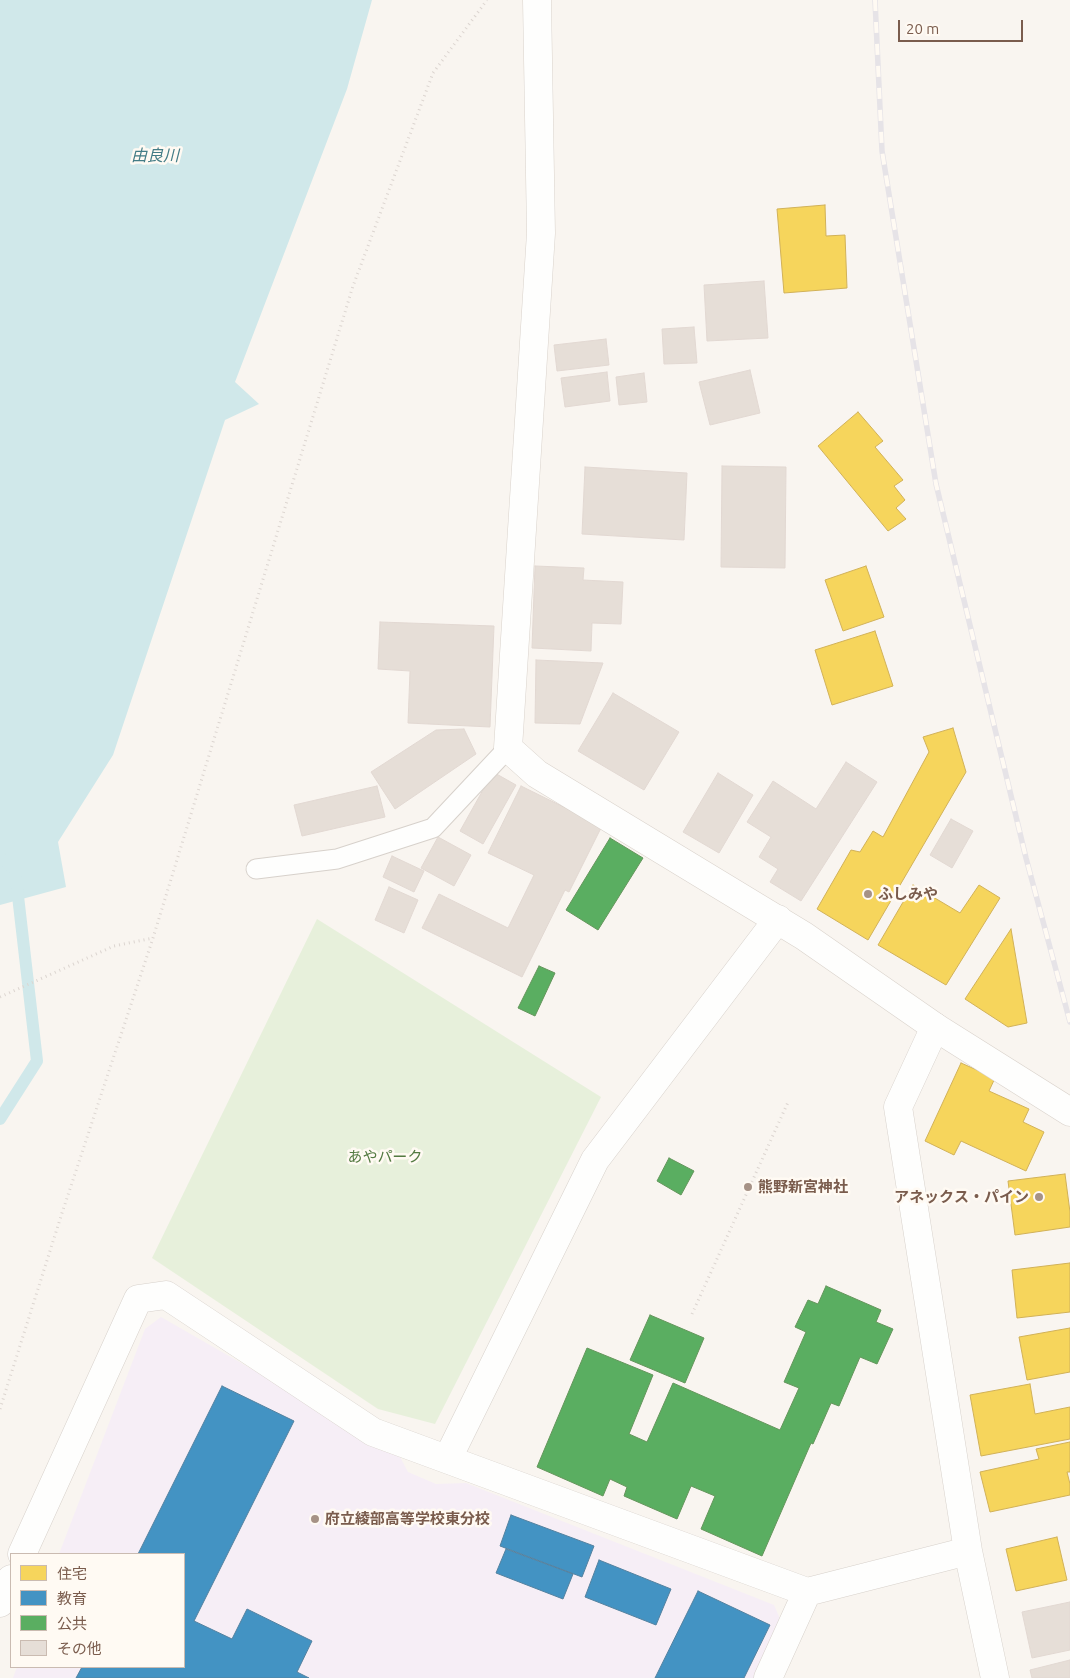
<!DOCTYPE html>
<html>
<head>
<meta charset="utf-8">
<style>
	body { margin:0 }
	#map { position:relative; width:1070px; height:1678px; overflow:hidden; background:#f9f5f0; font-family:Ubuntu,"Noto Sans JP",sans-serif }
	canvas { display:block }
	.legend { position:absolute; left:10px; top:1553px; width:175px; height:115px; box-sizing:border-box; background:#fffaf3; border:1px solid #cabbb1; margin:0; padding:6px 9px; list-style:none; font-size:15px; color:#7a5c4d }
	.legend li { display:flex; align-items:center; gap:10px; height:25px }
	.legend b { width:25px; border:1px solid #cabbb1 }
	.scale { position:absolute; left:898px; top:20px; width:125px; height:22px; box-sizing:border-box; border:2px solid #7a5c4d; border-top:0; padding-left:6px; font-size:15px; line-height:18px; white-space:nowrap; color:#7a5c4d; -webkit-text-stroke:4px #fffaf3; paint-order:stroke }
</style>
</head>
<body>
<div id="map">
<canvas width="1070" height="1678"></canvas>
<ul class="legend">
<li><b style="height:14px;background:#f6d55c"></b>住宅</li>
<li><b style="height:14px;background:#4393c3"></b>教育</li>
<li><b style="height:14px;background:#5aae61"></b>公共</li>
<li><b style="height:14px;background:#e6ded7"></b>その他</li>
</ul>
<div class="scale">20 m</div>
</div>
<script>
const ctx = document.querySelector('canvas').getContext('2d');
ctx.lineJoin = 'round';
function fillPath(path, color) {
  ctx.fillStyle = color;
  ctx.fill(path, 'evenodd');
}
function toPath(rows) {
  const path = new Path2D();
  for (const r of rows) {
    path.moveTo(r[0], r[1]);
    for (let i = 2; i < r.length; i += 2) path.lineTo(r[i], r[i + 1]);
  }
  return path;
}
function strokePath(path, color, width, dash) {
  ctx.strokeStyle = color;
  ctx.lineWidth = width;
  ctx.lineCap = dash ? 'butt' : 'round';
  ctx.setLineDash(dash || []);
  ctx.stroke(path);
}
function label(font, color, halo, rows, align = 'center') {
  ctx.font = font + ' Ubuntu,"Noto Sans JP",sans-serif';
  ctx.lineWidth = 5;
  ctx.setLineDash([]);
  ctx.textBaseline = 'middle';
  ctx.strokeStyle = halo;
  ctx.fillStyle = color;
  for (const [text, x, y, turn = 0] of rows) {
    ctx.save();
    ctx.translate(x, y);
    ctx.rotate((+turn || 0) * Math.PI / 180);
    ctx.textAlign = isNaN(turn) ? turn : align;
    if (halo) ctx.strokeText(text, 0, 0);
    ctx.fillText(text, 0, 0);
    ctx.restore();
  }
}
const education = toPath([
	[161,1317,398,1453,408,1472,436,1484,466,1483,774,1605,784,1628,760,1678,13,1678,17,1667,184,1667,184,1554,59,1554,145,1329]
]);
const green = toPath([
	[317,919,601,1097,435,1424,378,1409,152,1258]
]);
const water = toPath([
	[0,0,372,0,347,89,235,382,259,404,225,420,113,755,58,842,66,887,0,905]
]);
const homes = toPath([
	[825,205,826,236,845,235,847,288,784,293,777,209,825,205],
	[858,412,883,441,875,447,903,480,894,486,905,500,896,508,906,519,888,531,818,446,858,412],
	[866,566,884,617,843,631,825,580,866,566],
	[875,631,893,686,832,705,815,650,875,631],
	[953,728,966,772,868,940,817,909,851,850,860,852,873,831,883,837,929,752,923,737,953,728],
	[913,885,960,913,979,885,1000,898,946,985,878,945,913,885],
	[1011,929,1027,1023,1008,1027,965,999,1011,929],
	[961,1063,995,1078,989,1091,1029,1109,1023,1122,1044,1132,1026,1171,961,1141,954,1155,925,1141,961,1063],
	[1065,1174,1070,1212,1070,1227,1015,1235,1008,1181,1065,1174],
	[1070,1263,1070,1312,1017,1318,1012,1270,1070,1263],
	[1070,1328,1070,1372,1027,1380,1019,1337,1070,1328],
	[1030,1384,1035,1414,1070,1407,1070,1439,981,1456,970,1395,1030,1384],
	[1070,1442,1070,1472,1067,1472,1070,1484,1070,1495,990,1512,980,1472,1039,1459,1036,1449,1070,1442],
	[1057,1537,1067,1580,1016,1591,1006,1549,1057,1537]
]);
const schools = toPath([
	[222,1386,294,1421,194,1621,232,1639,247,1609,312,1641,297,1672,309,1678,76,1678,82,1667,184,1667,184,1554,138,1554,222,1386],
	[511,1515,594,1546,582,1577,500,1546,511,1515],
	[506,1549,573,1574,563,1599,496,1573,506,1549],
	[599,1560,671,1589,656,1625,585,1597,599,1560],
	[698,1591,770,1625,744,1678,655,1678,698,1591]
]);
const public = toPath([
	[610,838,643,858,598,930,566,910,610,838],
	[539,966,555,973,535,1016,518,1008,539,966],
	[669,1158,694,1171,681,1195,657,1181,669,1158],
	[826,1286,881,1310,876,1322,893,1329,877,1364,860,1357,839,1406,831,1403,813,1444,811,1443,762,1556,701,1529,715,1496,691,1486,677,1519,624,1496,627,1487,610,1479,603,1496,537,1467,587,1348,653,1375,629,1434,647,1442,673,1383,780,1430,799,1388,784,1382,806,1332,795,1327,808,1300,818,1304,826,1286],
	[650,1315,704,1338,685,1383,630,1360,650,1315]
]);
const stream = toPath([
	[0,857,15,870,37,1061,0,1119]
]);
const building = toPath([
	[764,281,768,338,707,341,704,285,764,281],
	[694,327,697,363,664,364,662,329,694,327],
	[606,339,609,365,557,371,554,345,606,339],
	[750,370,760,413,710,425,699,382,750,370],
	[607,372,610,401,565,407,561,378,607,372],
	[644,373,647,402,619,405,616,377,644,373],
	[722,466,786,467,785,568,721,567,722,466],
	[585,467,687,473,684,540,582,534,585,467],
	[535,566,584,568,583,580,623,582,621,624,592,623,591,651,532,648,535,566],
	[380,622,494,626,490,727,408,723,410,671,378,669,380,622],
	[536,660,603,663,580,724,535,723,536,660],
	[613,693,679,732,644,790,578,751,613,693],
	[464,729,476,754,395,809,371,772,436,730,464,729],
	[846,762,877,782,801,901,770,882,778,869,759,857,771,837,747,822,773,781,816,809,846,762],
	[493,772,516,785,483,844,460,831,493,772],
	[718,773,753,795,719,853,683,832,718,773],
	[377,786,385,817,302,836,294,805,377,786],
	[521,786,602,826,569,892,565,890,522,977,422,928,439,894,508,928,534,875,488,853,521,786],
	[951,819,973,831,952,868,930,855,951,819],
	[438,837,471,855,454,886,421,868,438,837],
	[392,856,424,871,414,892,383,877,392,856],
	[389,887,418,900,404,933,375,920,389,887],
	[1070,1602,1070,1650,1032,1658,1022,1612,1070,1602],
	[1070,1660,1070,1678,1032,1678,1030,1670,1070,1660]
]);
const path = toPath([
	[0,997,114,946,153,938],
	[692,1314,789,1100],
	[0,1409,62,1213,153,938,353,286,433,73,487,0]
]);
const lane = toPath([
	[256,869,337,859,433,828,508,748]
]);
const street = toPath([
	[448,1458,595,1160,778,919],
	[968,1551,995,1678],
	[22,1554,138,1299,166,1295,373,1432,807,1592,968,1551,898,1107,935,1027],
	[0,1603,11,1579],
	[768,1678,807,1592]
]);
const secondary = toPath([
	[537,0,541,233,508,748,537,774,804,936,935,1027,1070,1112]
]);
const rail = toPath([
	[875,0,882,151,936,484,1026,858,1070,1022]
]);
const markers = [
	[868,894,5,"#a69286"],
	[748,1187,5,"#a69286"],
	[1039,1197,5,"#a69286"],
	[315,1519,5,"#a69286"]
];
const poiNames = [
	["ふしみや",878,894],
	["熊野新宮神社",758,1187],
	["アネックス・パイン",1029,1197,"right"],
	["府立綾部高等学校東分校",325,1519]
];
const parkNames = [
	["あやパーク",385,1157]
];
const waterNames = [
	["由良川",155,156]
];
fillPath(education, '#f6eef6');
fillPath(green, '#e7f0db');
fillPath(water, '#d0e8ea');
fillPath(homes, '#f6d55c');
strokePath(homes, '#d1b158', 1);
fillPath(schools, '#4393c3');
strokePath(schools, '#5482a0', 1);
fillPath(public, '#5aae61');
strokePath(public, '#64955b', 1);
strokePath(stream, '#d0e8ea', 12);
fillPath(building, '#e6ded7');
strokePath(building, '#e2d8d2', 1);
strokePath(lane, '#d7d1cb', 21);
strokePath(street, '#d7d1cb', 29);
strokePath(secondary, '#d9d2cb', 29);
strokePath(path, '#dcd5d0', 3, [1, 4]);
strokePath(lane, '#fefefd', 19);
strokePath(street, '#fefefd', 28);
strokePath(secondary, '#fefefd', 28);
strokePath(rail, '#e6e3e7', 5.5);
strokePath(rail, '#fffaf3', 4, [11]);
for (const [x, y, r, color] of markers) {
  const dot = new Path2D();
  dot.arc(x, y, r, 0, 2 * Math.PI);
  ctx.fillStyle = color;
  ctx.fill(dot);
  strokePath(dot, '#fffaf3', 2);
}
label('bold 15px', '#7a5c4d', '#fffaf3', poiNames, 'left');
label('15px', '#537a41', '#fffaf3', parkNames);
label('italic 16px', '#437c86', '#fffaf3', waterNames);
</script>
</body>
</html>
